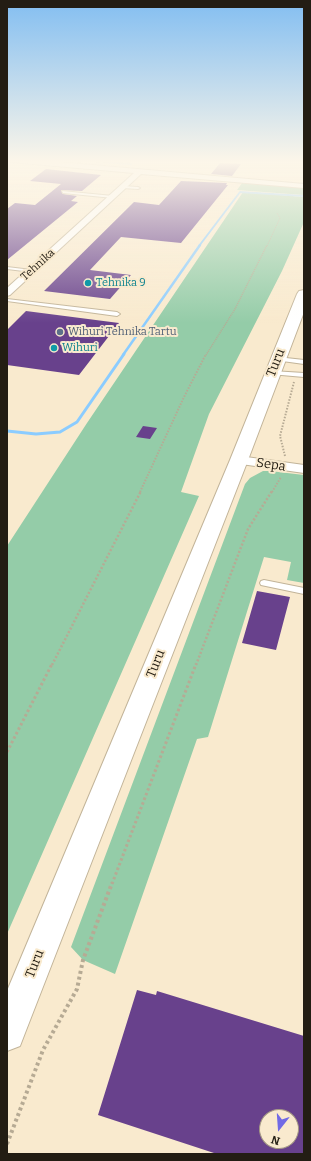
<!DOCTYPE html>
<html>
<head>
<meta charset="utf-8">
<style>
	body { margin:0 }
	#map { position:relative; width:311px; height:1161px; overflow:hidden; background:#f9eace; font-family:Bitter,serif }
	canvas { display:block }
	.frame { position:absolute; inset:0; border:8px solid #231d13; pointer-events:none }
	.north { position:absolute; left:259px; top:1109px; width:40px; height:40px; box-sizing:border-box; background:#f9eace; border:1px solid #a39883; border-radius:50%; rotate:197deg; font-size:11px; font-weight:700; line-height:16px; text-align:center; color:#231d13 }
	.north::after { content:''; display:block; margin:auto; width:14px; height:18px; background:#716ae5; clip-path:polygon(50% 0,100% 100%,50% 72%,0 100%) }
</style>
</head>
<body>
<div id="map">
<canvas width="311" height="1161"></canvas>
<div class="frame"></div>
<div class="north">N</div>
</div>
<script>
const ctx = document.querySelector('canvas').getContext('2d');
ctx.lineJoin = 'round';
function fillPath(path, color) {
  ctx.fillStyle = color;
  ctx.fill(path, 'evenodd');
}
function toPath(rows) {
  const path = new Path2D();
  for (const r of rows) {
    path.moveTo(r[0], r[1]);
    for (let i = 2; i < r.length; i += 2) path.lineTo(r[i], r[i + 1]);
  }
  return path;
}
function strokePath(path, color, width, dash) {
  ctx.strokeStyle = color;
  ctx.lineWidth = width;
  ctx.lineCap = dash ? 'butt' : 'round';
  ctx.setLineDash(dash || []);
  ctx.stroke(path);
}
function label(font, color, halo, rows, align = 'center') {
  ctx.font = font + ' Bitter,serif';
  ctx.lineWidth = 4;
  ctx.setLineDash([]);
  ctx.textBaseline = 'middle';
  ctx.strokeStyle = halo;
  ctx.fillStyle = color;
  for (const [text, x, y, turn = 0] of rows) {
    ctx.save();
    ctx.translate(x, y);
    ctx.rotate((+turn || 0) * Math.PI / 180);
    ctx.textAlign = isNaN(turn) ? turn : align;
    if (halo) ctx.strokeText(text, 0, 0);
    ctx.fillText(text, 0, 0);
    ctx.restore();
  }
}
const green = toPath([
	[242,183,304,188,304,195,237,190],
	[243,192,304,197,304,222,282,271,209,414,181,492,199,496,7,934,7,546,87,423],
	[263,471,270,471,304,475,304,583,287,580,291,562,264,557,208,737,197,739,115,974,83,960,71,947,245,484,250,478]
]);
const streamFar2 = toPath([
	[83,160,131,164],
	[199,246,240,192,304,196]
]);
const streamFar1 = toPath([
	[123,355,200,245]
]);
const stream = toPath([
	[7,431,36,434,60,432,77,422,124,354]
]);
const building = toPath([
	[220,163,241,164,232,176,211,174],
	[46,169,101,175,82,191,61,190,63,194,77,196,71,201,78,202,7,260,7,209,15,203,35,205,61,184,30,181],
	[181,181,227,183,226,185,228,185,181,243,121,237,90,270,131,275,110,299,44,291,134,202,159,205],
	[26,311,119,323,79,375,7,365,7,330],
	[143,426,157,428,150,439,136,437],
	[257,591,290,597,276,650,242,643],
	[137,990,156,995,157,991,304,1036,304,1154,217,1154,98,1115],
	[267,1117,291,1117,291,1141,267,1141]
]);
const pathFar5 = toPath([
	[267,246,280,218,277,213]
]);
const pathFar4 = toPath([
	[206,355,235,309,267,245]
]);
const pathFar3 = toPath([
	[285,456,280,436,294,382],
	[140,492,184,397,206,354],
	[272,492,281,477]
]);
const pathFar2 = toPath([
	[52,665,141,491],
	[196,665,248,529,272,491]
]);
const pathFar1 = toPath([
	[7,752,52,664],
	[112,884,196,664]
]);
const path = toPath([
	[7,1144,43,1050,77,989,83,960,112,883]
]);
const lane = toPath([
	[123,186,138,187,140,188,138,189,122,188,123,186],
	[62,191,113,196,115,197,113,198,63,193,62,191],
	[7,267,32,270,34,271,32,272,7,269,7,267],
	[7,299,117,312,120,314,117,316,7,301,7,299],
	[277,357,304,360,304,364,275,360,275,358,277,357],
	[272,371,304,373,304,377,270,374,269,373,272,371],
	[264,580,304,588,304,594,261,585,260,583,261,581,264,580]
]);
const street = toPath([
	[8,160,37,160,304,184,304,188,141,174,10,295,7,296,7,288,134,173,11,162,8,160],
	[239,456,304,465,304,473,234,463,232,460,234,457,239,456]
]);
const secondary = toPath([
	[304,290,304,312,248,460,25,1033,20,1046,7,1051,7,991,230,460,297,294,299,291,304,290]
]);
const markers = [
	[88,283,4,"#0f9aa8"],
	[60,332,4,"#5c6f8a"],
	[54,348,4,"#0f9aa8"]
];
const farStreetnames = [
	["Tehnika",38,265,-42]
];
const farCulturenames = [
	["Tehnika 9",96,283],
	["Wihuri",62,348]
];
const farServicenames = [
	["Wihuri Tehnika Tartu",68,332]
];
const streetNames = [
	["Turu",276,363,-68],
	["Sepa",271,465,8],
	["Turu",156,664,-68],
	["Turu",35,964,-68]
];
fillPath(green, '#94cca8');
strokePath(streamFar2, '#8bccff', 2);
strokePath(streamFar1, '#8bccff', 2.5);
strokePath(stream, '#8bccff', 3);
fillPath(building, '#68418c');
strokePath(lane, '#c2b499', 2);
strokePath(street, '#c2b499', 2);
strokePath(secondary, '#c2b499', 2);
strokePath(pathFar5, '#b6aa94', 1, [1, 1]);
strokePath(pathFar4, '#b6aa94', 1.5, [1, 1]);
strokePath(pathFar3, '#b6aa94', 2, [1.5, 1.5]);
strokePath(pathFar2, '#b6aa94', 2.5, [2, 2]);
strokePath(pathFar1, '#b6aa94', 3, [2.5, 2.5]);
strokePath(path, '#b6aa94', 4, [3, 3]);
fillPath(lane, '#fff');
fillPath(street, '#fff');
fillPath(secondary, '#fff');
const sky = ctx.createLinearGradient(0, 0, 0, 323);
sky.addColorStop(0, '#83bef1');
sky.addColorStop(0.5, '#fcf6e9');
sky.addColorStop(1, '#fcf6e900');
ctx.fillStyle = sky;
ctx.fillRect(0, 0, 311, 323);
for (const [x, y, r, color] of markers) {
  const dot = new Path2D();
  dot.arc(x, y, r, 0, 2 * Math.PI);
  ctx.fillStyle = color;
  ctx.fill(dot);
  strokePath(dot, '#f9eace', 1.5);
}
label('11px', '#231d13', '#f9eace', farStreetnames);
label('11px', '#0d838f', '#f9eace', farCulturenames, 'left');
label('11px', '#4e5e75', '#f9eace', farServicenames, 'left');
label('13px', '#231d13', '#f9eace', streetNames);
</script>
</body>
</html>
